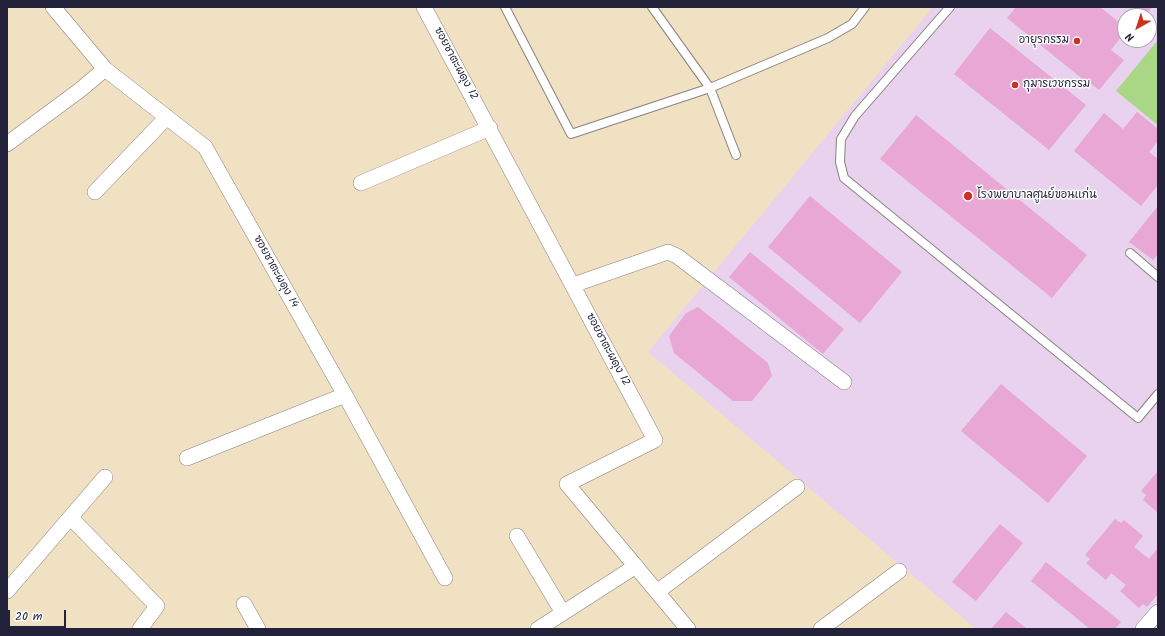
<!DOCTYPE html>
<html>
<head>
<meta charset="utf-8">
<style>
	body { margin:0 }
	#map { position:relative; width:1165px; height:636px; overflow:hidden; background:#f0e1c3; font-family:Kalam,sans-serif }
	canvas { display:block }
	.frame { position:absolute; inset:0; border:8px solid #22223b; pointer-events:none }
	.north { position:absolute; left:1117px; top:8px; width:40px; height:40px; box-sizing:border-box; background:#fff; border:1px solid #a7a7b1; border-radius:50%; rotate:219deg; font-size:11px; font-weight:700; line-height:16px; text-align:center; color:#22223b }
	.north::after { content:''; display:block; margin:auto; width:14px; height:18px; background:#c8321e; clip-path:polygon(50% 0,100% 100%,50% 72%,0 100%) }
	.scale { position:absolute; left:8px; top:610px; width:58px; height:18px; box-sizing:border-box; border:2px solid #22223b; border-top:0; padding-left:5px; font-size:12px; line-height:14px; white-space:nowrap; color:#22223b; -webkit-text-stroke:3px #fff; paint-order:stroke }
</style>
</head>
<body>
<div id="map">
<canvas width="1165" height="636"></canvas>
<div class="frame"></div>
<div class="north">N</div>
<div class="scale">20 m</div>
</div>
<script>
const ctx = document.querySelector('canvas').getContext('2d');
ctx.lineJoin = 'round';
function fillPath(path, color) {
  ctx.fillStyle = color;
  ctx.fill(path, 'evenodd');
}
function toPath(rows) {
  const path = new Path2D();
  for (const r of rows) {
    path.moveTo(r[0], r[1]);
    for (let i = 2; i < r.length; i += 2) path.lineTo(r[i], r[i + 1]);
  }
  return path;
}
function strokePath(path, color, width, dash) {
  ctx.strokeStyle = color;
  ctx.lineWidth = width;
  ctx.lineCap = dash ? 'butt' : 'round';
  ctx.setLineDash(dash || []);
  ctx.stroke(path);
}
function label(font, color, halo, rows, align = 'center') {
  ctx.font = font + ' Kalam,"Playpen Sans Thai",sans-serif';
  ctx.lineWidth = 3;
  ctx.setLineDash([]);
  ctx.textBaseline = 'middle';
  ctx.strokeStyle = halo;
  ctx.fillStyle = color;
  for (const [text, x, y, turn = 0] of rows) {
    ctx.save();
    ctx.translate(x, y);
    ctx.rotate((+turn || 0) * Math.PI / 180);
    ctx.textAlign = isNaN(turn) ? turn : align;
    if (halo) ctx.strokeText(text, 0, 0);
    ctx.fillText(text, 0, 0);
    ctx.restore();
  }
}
const built = toPath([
	[933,7,1158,7,1158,601,1134,629,976,629,648,352],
	[1125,16,1149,16,1149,40,1125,40]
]);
const green = toPath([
	[1158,40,1158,125,1116,91]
]);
const building = toPath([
	[1016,7,1100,7,1125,27,1125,32,1111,50,1124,60,1099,90,1086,80,1085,81,1007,18],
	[1135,7,1152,7,1146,15],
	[990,28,1086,105,1049,150,954,74],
	[1137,112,1158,129,1158,141,1149,152,1158,159,1158,185,1141,206,1074,151,1104,113,1123,129],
	[916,115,1087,255,1052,298,880,159],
	[810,196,902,272,860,323,768,247],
	[1158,206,1158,254,1153,260,1129,242],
	[750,252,844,329,823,354,729,277],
	[698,307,768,363,772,376,752,401,733,401,674,353,669,336,686,313],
	[1001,384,1087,456,1048,503,961,431],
	[1158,471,1158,513,1143,500,1146,495,1141,491],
	[1115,519,1121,523,1124,520,1143,536,1134,547,1149,559,1158,548,1158,594,1147,607,1143,604,1139,608,1120,591,1126,585,1111,573,1106,580,1086,563,1090,559,1085,555],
	[1000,524,1023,543,976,601,952,582],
	[1046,562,1121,622,1115,629,1090,629,1031,581],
	[1006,612,1027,629,991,629]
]);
const lane = toPath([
	[505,7,571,134,710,88,828,38,852,24,865,7],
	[652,7,710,88,736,155],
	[950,7,855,116,841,139,840,162,844,178,1138,418,1158,394],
	[1130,253,1158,277]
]);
const street = toPath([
	[53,7,105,69,205,147,345,395,445,578],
	[424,7,655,440,567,484,688,629],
	[7,144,80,90,105,69],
	[361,183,490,128],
	[95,192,167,117],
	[573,285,668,252,677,256,844,382],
	[187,458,345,395],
	[71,518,157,606,140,629],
	[517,536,563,613],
	[7,591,105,477],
	[657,592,797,487],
	[244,604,258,629],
	[538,629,636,566],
	[821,629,899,571],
	[1143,629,1158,612]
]);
const markers = [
	[1077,41,4,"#c8321e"],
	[1015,85,4,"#c8321e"],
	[968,196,5,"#c8321e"]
];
const poiNames = [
	["อายุรกรรม",1069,41,"right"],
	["กุมารเวชกรรม",1023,85],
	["โรงพยาบาลศูนย์ขอนแก่น",977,196]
];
const streetNames = [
	["ซอยชาตะผดุง 12",455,64,62],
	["ซอยชาตะผดุง 14",275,272,61],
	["ซอยชาตะผดุง 12",607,350,62]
];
fillPath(built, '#e8d2ee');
fillPath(green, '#a9d785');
fillPath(building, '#e8a7d5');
strokePath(lane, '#89827f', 10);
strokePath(street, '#89827f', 16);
strokePath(lane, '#fff', 8);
strokePath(street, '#fff', 15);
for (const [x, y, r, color] of markers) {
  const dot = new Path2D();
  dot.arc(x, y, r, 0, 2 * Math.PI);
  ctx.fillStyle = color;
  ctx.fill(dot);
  strokePath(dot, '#fff', 1.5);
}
label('11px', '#22223b', '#fff', poiNames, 'left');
label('11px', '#22223b', '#fff', streetNames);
</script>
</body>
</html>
